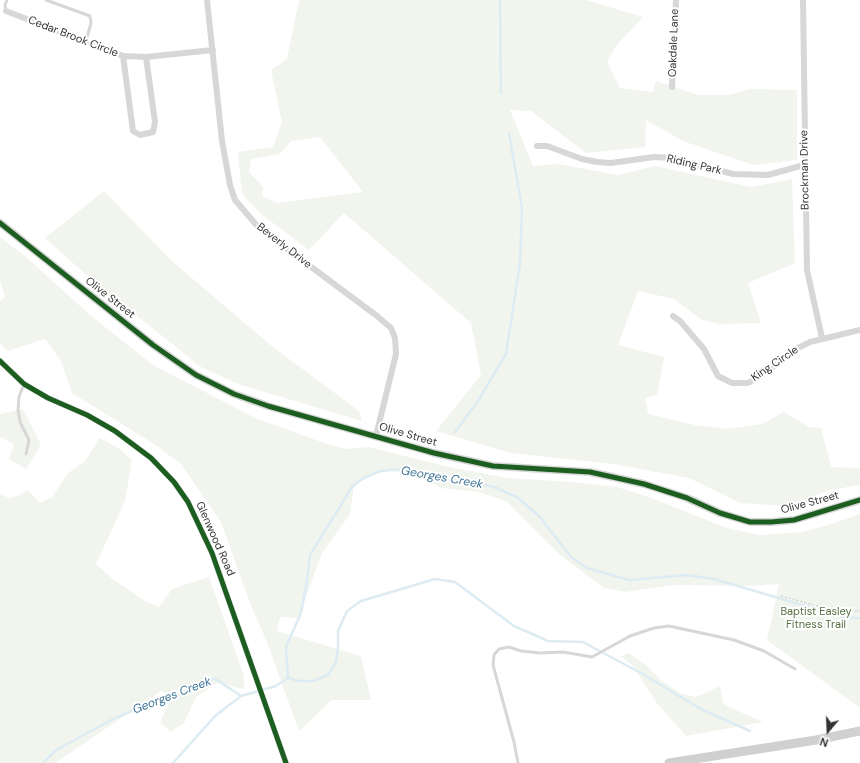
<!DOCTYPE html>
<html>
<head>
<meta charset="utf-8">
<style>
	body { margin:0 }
	#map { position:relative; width:860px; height:763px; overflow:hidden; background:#fff; font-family:"DM Sans",sans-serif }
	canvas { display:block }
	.north { position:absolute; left:808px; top:711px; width:40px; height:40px; -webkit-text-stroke:3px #fff; paint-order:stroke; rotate:199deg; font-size:11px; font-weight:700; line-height:16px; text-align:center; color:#333 }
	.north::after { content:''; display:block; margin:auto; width:14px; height:18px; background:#333; clip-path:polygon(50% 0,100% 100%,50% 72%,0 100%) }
</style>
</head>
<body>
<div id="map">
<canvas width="860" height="763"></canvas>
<div class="north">N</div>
</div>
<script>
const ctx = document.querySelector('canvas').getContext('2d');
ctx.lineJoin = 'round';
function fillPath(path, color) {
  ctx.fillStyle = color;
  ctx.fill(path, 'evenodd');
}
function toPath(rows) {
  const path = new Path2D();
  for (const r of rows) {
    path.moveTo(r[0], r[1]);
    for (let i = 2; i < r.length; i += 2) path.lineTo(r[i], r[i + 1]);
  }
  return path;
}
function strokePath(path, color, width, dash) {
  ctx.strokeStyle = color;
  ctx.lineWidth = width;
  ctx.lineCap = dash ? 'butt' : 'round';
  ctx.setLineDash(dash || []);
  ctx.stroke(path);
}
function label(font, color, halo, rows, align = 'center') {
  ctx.font = font + ' "DM Sans",sans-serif';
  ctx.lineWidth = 4;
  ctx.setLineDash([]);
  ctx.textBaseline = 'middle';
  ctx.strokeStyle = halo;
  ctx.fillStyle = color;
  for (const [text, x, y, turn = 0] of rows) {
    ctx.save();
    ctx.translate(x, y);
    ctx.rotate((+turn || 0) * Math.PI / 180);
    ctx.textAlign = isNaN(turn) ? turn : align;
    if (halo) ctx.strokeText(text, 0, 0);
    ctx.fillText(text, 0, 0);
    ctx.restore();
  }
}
const green = toPath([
	[299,0,586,0,643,17,616,46,607,62,620,88,653,92,656,81,698,95,728,95,750,89,797,90,797,160,753,165,683,141,646,120,645,147,586,153,531,111,510,110,533,166,558,164,618,175,655,166,751,187,792,179,795,263,748,283,761,323,720,324,702,320,674,299,638,291,618,345,664,357,657,395,645,398,648,414,695,425,727,429,762,424,784,412,809,427,821,428,831,467,860,468,860,485,830,490,788,506,740,503,689,478,613,464,511,453,436,431,481,375,471,323,344,213,309,250,261,214,242,194,238,152,273,147,282,122,271,70,287,59],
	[320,137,363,192,277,203,262,196,263,187,249,172,251,159,280,154,291,141],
	[104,191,173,262,273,347,359,411,362,421,238,384,201,367,91,279,45,238],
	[0,237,26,257,90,315,153,365,255,418,330,445,347,449,369,447,449,467,507,478,573,482,617,487,649,497,727,528,759,535,803,532,832,524,860,514,860,708,767,640,779,584,747,586,673,585,625,592,604,588,559,554,506,501,478,492,441,488,411,473,389,471,366,476,354,484,350,514,322,553,298,618,280,617,277,631,361,656,371,700,332,700,299,731,267,642,250,603,221,522,181,464,154,444,72,393,61,361,45,339,7,351,0,343,0,301,5,297,0,281],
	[23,409,41,445,26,469,9,459,14,444,0,437,0,414],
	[100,438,120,449,132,460,125,501,96,564,114,580,145,601,159,607,172,589,209,577,244,676,244,689,217,683,196,697,184,723,171,732,160,723,171,697,161,691,55,763,0,763,0,494,9,498,17,496,28,490,40,503,52,497,68,473,85,461],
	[629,653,647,666,661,680,682,694,696,697,720,686,723,703,727,706,763,722,686,736,656,702,633,666,621,656]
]);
const stream = toPath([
	[500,0,501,93],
	[455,432,478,401,506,354,520,263,522,208,509,133],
	[288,678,286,647,301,613,306,587,310,555,352,487,362,479,380,471,402,469,462,482,472,482,494,487,517,497,540,517,571,557,587,568,629,580,687,575,714,579,846,618,860,618],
	[288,678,299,681,313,681,328,675,336,662,338,648,338,631,347,611,361,601,435,579,455,582,514,626,548,641,583,642,639,672,701,709,750,731],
	[43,763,56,750,115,718,214,678,241,696],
	[173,763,215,716,241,696,276,686,288,678]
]);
const path = toPath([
	[781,596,821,607,841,611,860,611]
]);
const service = toPath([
	[46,0,90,16,91,23,86,41],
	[6,11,5,5,7,0],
	[24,384,19,397,18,410,20,422,29,440,26,454],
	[518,763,514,742,493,665,494,655,499,649,509,647,521,651,540,653,563,652,592,657,630,636,654,628,669,626,734,640,764,651,795,669]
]);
const minor = toPath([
	[207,0,222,141,230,185,235,200,259,228,377,316,391,328,395,338,396,354,376,436],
	[803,0,807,270,822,338],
	[6,11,123,56,146,57,213,50],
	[123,56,133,131,140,135,153,132,155,122,146,57],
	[672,87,676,0],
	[537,146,547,146,582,159,597,162,611,163,654,157,673,158,733,174,768,175,804,165],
	[673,316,680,321,704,349,718,376,732,383,748,383,768,371,792,351,810,342,860,330],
	[0,361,24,384,48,398,87,415,115,431,151,458,174,482,188,502,212,553,286,763]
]);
const tertiary = toPath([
	[0,223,153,345,196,375,234,394,268,406,434,453,493,466,590,472,644,484,687,498,720,513,750,522,771,522,794,520,860,500]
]);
const secondary = toPath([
	[669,763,816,740,860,731]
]);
const cycleway = toPath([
	[0,223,153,345,196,375,234,394,268,406,434,453,493,466,590,472,644,484,687,498,720,513,750,522,771,522,794,520,860,500],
	[0,361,24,384,48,398,87,415,115,431,151,458,174,482,188,502,212,553,286,763]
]);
const streetNames = [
	["Cedar Brook Circle",73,37,21],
	["Oakdale Lane",674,43,-88],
	["Riding Park",694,165,13],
	["Brockman Drive",805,170,-91],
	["Beverly Drive",284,246,38],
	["Olive Street",110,298,38],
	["King Circle",775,364,-34],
	["Olive Street",408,435,16],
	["Olive Street",810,503,-15],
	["Glenwood Road",215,539,66]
];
const parkNames = [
	["Baptist Easley",816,612],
	["Fitness Trail",816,625]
];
const waterNames = [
	["Georges Creek",442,478,10],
	["Georges Creek",172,696,-21]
];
fillPath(green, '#f1f5ed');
strokePath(stream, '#ddebf3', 2.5);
strokePath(path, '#d6d6d6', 1.5, [2, 2]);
strokePath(service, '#d7d7d7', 3);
strokePath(minor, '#d7d7d7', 6);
strokePath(tertiary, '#d7d7d7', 8);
strokePath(secondary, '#d0d0d0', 9);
strokePath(cycleway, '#1b5e20', 5);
label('11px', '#333', '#fff', streetNames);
label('11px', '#56703f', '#fff', parkNames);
label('italic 12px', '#3f7597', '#fff', waterNames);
</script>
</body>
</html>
